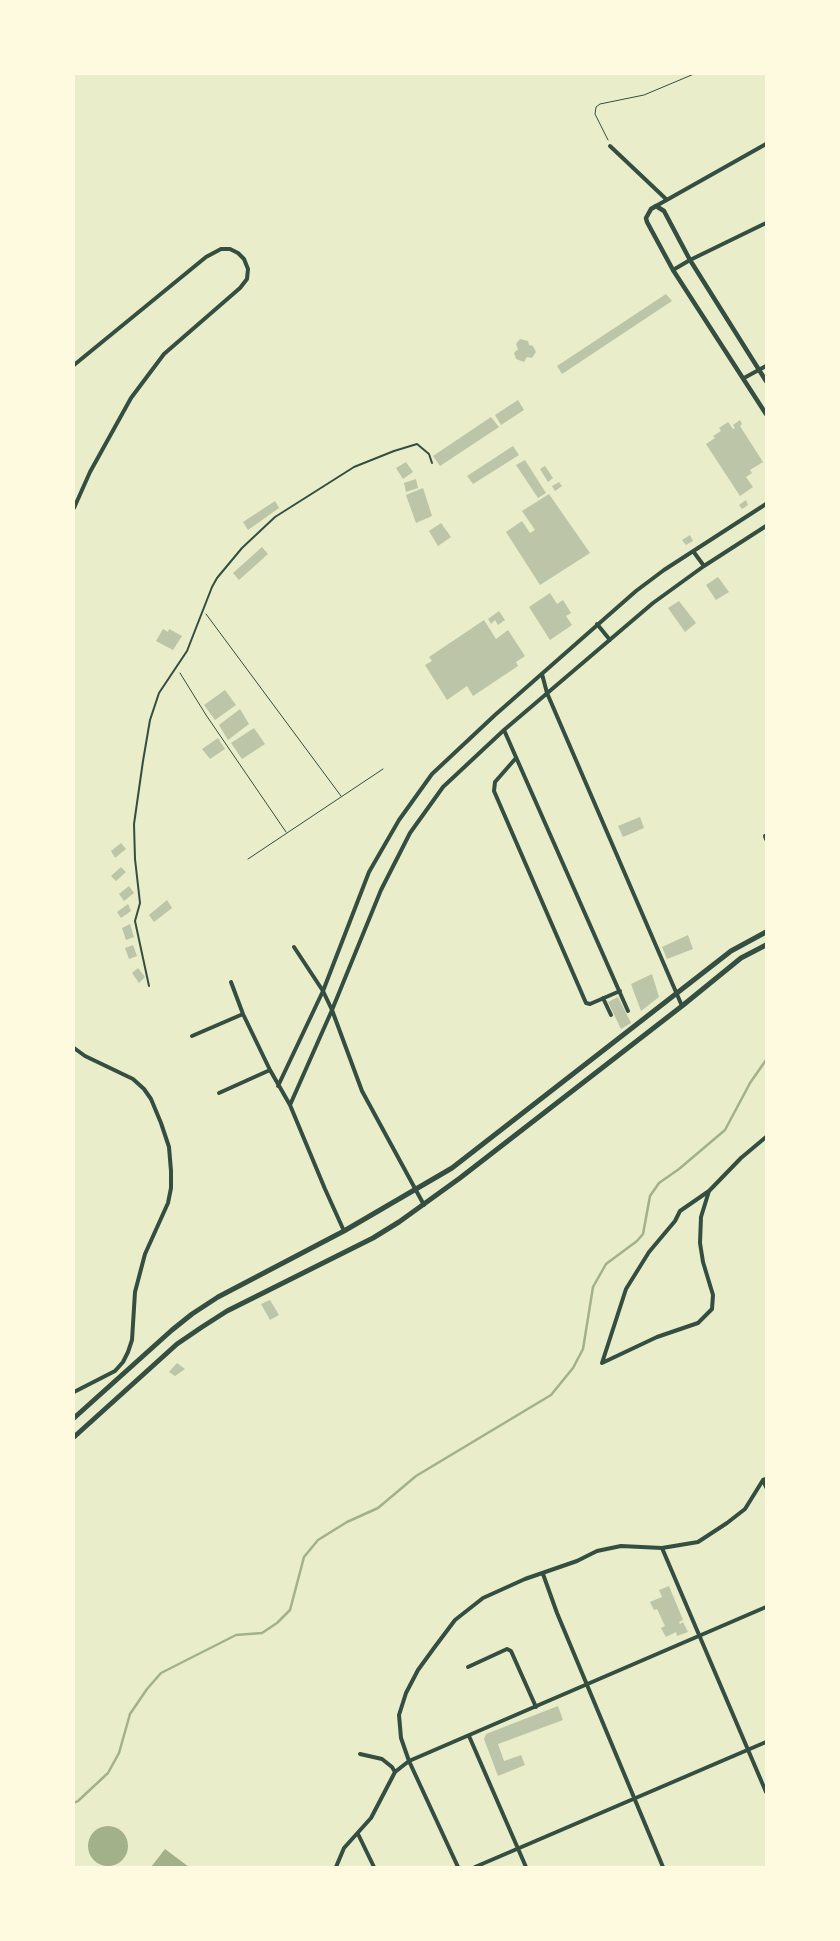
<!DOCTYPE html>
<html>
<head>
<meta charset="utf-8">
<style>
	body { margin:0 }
	#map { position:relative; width:840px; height:1941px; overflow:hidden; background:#e9edc9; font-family:"Exo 2",sans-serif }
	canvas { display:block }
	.frame { position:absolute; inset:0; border:75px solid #fefae0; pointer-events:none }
</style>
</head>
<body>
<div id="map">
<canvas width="840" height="1941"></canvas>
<div class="frame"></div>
</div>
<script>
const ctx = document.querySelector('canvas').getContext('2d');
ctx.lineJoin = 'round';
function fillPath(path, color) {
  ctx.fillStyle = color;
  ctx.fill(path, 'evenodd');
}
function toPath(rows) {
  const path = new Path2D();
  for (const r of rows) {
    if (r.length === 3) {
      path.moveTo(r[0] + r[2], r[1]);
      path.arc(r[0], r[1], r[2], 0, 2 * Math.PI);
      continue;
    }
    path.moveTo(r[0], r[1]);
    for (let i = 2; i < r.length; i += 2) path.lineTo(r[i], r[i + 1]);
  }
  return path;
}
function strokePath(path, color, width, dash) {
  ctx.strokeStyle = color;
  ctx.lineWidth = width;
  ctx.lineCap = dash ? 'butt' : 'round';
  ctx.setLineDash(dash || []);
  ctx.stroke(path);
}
const water = toPath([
	[108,1846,20],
	[165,1849,189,1867,151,1867]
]);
const stream = toPath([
	[74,1803,78,1801,108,1773,119,1753,130,1714,147,1689,161,1673,236,1635,262,1633,277,1623,290,1610,304,1557,318,1540,347,1522,378,1508,416,1476,551,1395,573,1368,583,1349,593,1287,606,1264,637,1241,643,1234,650,1196,659,1183,679,1169,725,1130,750,1083,766,1060]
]);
const building = toPath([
	[666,294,672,301,562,374,557,366],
	[520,339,528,341,529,345,533,346,536,352,532,358,527,357,524,362,516,359,514,353,518,349,516,344],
	[518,400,524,410,501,425,495,415],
	[491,417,499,427,440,466,433,456],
	[740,420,742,424,740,426,763,462,750,470,752,473,746,477,753,487,740,496,706,444,715,438,713,436,721,431,719,428,728,422,733,429,735,428,733,425],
	[513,446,519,455,473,484,467,476],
	[525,460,546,493,538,498,516,465],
	[406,462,413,472,403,479,396,468],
	[545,466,553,478,548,482,540,469],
	[416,479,418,488,406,492,404,483],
	[559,482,562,486,555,491,552,486],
	[423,488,432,516,416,523,406,495],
	[549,494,590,553,540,585,506,532,522,521,530,533,535,530,522,511],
	[746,500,748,505,742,509,739,505],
	[275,501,279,508,248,530,243,522],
	[441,523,451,537,438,546,429,531],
	[690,535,693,541,686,545,682,540],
	[262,547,268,554,239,580,233,573],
	[718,577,729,592,716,600,706,585],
	[550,593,557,604,563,600,571,613,566,616,572,625,550,640,529,607],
	[679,601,696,623,685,632,668,608],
	[499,611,505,620,498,625,495,620,491,624,488,619],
	[484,620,496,639,508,630,525,656,516,662,518,666,473,696,467,686,447,700,425,665,432,661,429,657],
	[163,629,168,632,169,629,182,636,173,650,156,641],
	[225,690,236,705,215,720,204,705],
	[240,709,249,724,228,740,219,725],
	[254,728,265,744,242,759,231,743],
	[218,738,225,749,210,759,202,749],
	[640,817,644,828,623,837,618,826],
	[121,843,126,849,115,858,111,851],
	[121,867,126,872,116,881,111,876],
	[129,886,134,893,124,901,119,894],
	[167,900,172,908,154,922,149,915],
	[128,904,131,911,121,918,117,912],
	[130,924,134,937,126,940,122,928],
	[688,935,693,949,667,959,662,947],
	[133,945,137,956,129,959,125,948],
	[138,968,145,977,139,983,132,973],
	[652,974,659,997,641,1011,631,984],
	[618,997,631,1023,621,1029,608,1002],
	[270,1300,279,1315,270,1320,261,1304],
	[177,1363,185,1369,175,1376,169,1372],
	[669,1586,683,1620,679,1622,680,1624,683,1622,688,1632,677,1636,676,1632,666,1637,661,1628,665,1626,657,1609,654,1610,650,1602,662,1597,659,1590],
	[558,1706,563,1720,498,1744,504,1761,521,1755,525,1765,498,1776,484,1739,486,1734]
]);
const path = toPath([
	[608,140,595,114,596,107,600,104,644,95,694,74],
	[206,614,341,796],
	[180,673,206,715,286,832],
	[248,859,383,769]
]);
const service = toPath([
	[149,986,135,921,140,903,135,859,134,824,143,761,150,720,159,693,187,651,212,587,217,578,242,548,275,517,354,467,394,451,417,444,429,454,432,463]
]);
const minor = toPath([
	[610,146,666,199],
	[656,206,766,144],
	[673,270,690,260,766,223],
	[74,365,206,257,221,249,230,249,238,253,244,259,248,269,247,279,240,288,164,354,131,398,90,472,74,508],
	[744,378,766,366],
	[693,551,704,566],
	[597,624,610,640],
	[542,674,547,693,682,1006],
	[504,730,628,1011],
	[516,758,495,782,494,791,586,1003,590,1004,620,991],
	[765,836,766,839],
	[294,947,323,991,332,1010,362,1091,424,1205],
	[231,982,243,1014,270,1070,290,1105,325,1189,344,1231],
	[603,998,611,1015],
	[192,1036,243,1014],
	[74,1048,85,1056,133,1079,144,1089,151,1099,161,1123,169,1147,171,1171,171,1188,168,1203,145,1254,135,1292,132,1340,128,1352,123,1362,115,1371,74,1392],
	[278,1086,323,991,369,872,399,820,432,774,495,715,636,591,664,570,766,504],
	[219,1093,270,1070],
	[290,1105,332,1010,381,890,410,833,443,787,504,730,653,603,704,566,766,526],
	[602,1363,626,1289,649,1252,675,1221,680,1211,709,1191,741,1158,766,1137],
	[602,1363,657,1337,698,1323,712,1309,713,1295,703,1262,700,1243,701,1217,709,1191],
	[763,1480,766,1487],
	[662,1548,766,1792],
	[543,1574,557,1613,663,1867],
	[468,1667,507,1649,511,1651,536,1707],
	[469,1736,526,1867],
	[360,1754,382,1759,392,1767,395,1772],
	[358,1834,374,1867],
	[336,1867,344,1848,371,1818,395,1772,409,1761,766,1607],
	[458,1867,409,1761,401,1738,399,1715,406,1693,418,1670,434,1648,455,1620,483,1598,525,1579,577,1561,597,1551,621,1546,662,1548,698,1542,727,1523,745,1509,763,1480,766,1479],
	[475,1867,766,1742]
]);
const tertiary = toPath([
	[766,381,690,260,664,211,656,206,651,209,646,218,647,222,673,270,766,414]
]);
const secondary = toPath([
	[74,1418,172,1330,192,1314,218,1297,344,1231,452,1168,731,951,766,932],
	[74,1437,177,1344,202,1327,227,1311,373,1238,399,1222,460,1178,682,1006,741,958,766,945]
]);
fillPath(water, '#a3b18a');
strokePath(stream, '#a3b18a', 2.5);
fillPath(building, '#bcc5a7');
strokePath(path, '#344e41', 1);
strokePath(service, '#344e41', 2);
strokePath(minor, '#344e41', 4);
strokePath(tertiary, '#344e41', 4.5);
strokePath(secondary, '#344e41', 5);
</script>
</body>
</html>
